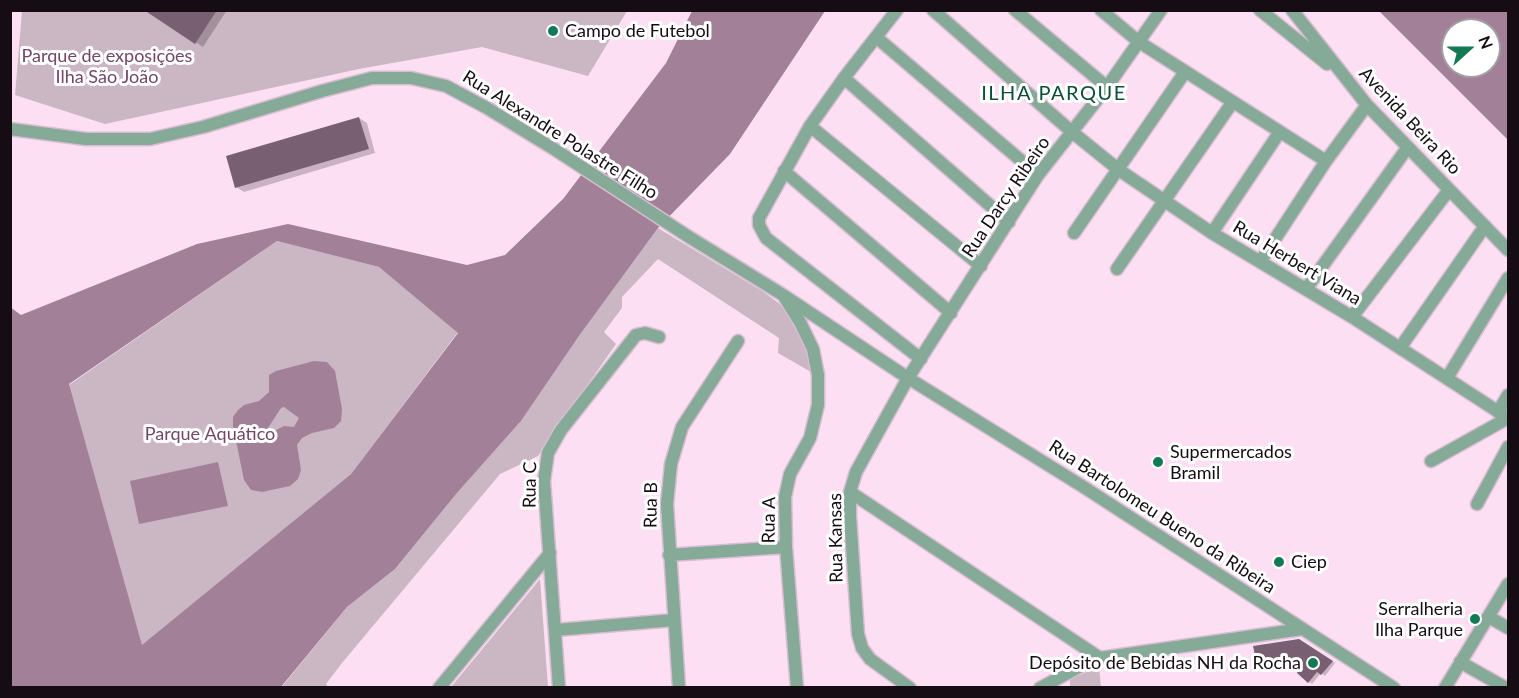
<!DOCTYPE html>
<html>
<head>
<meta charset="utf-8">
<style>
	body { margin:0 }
	#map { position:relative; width:1519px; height:698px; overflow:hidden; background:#fddff4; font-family:Lato,sans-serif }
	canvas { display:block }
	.frame { position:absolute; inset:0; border:12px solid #160c13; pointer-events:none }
	.north { position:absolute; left:1441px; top:18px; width:60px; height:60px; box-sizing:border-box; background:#fff; border:2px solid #a29ea1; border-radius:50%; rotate:69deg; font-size:16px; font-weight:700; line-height:24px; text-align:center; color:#160c13 }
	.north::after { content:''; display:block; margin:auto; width:21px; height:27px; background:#127b55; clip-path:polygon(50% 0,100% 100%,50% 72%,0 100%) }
</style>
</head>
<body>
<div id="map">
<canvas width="1519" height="698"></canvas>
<div class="frame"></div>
<div class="north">N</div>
</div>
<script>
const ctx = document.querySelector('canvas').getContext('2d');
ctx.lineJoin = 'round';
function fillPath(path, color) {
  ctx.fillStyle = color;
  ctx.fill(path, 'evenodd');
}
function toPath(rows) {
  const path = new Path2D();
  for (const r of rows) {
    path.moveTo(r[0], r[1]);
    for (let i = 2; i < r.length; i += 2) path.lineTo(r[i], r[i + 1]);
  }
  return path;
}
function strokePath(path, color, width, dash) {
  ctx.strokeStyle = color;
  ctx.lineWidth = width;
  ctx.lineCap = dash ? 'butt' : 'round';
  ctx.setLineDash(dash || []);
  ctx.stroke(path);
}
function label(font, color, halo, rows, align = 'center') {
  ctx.font = font + ' Lato,sans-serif';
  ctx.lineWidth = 6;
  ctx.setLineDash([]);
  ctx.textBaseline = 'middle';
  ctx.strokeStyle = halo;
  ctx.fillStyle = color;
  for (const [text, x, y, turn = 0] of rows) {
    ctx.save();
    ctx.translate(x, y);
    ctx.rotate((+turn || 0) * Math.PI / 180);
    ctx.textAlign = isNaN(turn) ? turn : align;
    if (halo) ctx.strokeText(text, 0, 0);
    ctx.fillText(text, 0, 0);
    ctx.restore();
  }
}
const green = toPath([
	[22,11,627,11,588,76,482,47,359,69,105,124,15,95],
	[658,228,762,291,780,304,793,321,806,347,811,372,778,353,779,338,658,259,622,297,622,308,604,332,616,344,538,456,500,474,342,663,326,684,328,687,281,688,347,607,395,569,457,493,521,421,579,336],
	[277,241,379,267,458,332,351,474,142,646,69,385],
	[540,579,548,687,451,687],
	[1099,667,1101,687,1070,687,1070,679]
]);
const water = toPath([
	[692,11,825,11,730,154,658,228,579,336,521,421,457,493,395,569,347,607,281,687,11,687,10,307,21,315,197,244,288,224,467,265,505,255,563,199,666,63],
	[277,241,379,267,458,333,351,474,142,645,69,384],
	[1379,11,1508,11,1508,140],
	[1453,30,1489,30,1489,66,1453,66],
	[314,361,327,362,335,371,342,409,341,421,334,428,312,433,302,438,297,445,301,470,298,479,290,486,262,492,251,490,244,480,233,426,233,417,238,410,244,405,259,401,269,392,269,375,276,371],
	[284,407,299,418,294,427,284,426,270,433,266,431,281,408],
	[218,462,228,506,139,524,130,481]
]);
const shadow = toPath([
	[147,10,227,10,203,47],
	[359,118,367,123,375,153,244,192,236,187],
	[1298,640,1335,663,1325,676,1321,673,1312,684,1299,673,1302,666,1294,660,1262,666,1258,664]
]);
const building = toPath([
	[144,10,217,10,195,44],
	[359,117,369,149,235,188,226,156],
	[1299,639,1333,661,1321,675,1317,672,1308,683,1297,673,1300,666,1290,658,1257,665,1253,646]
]);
const street = toPath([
	[897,10,844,78,810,126,759,218,759,225,766,238,921,359],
	[933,10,1072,132,1119,170,1212,233,1352,317,1508,418],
	[1015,10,1107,87],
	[1101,10,1139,42,1326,161],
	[1260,10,1327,64],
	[1292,10,1367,105,1508,250],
	[876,37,1038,175],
	[844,78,1009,222],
	[810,126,981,266],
	[10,129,86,139,150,139,203,127,322,91,372,78,411,78,446,86,487,108,554,149,689,237,783,295,908,378,1082,486,1394,688],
	[784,171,951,313],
	[1074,233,1185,72],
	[1212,233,1279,133],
	[1260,262,1326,161,1367,105],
	[1117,269,1232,103],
	[1306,289,1408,147],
	[785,298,800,322,813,349,818,375,818,405,810,438,790,474,785,497,786,547,797,688],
	[1352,317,1449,190],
	[1400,348,1485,226],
	[1447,378,1508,278],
	[1498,412,1508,395],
	[1431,461,1508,418],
	[850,492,1100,658],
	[1477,504,1508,447],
	[669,555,786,547],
	[1489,617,1508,628],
	[556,630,674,620],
	[1460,662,1506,688],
	[439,688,550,553],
	[559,688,544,481,548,453,561,430,636,335,645,333,659,337],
	[679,688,667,504,671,464,682,427,738,341],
	[910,688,870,659,862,648,858,634,850,516,850,492,856,472,908,378,1038,175,1107,87,1161,10],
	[1040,688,1081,666,1100,658,1302,629],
	[1445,688,1508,584]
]);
const markers = [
	[553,31,6,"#127b55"],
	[1158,462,6,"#127b55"],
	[1279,562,6,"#127b55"],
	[1475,619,6,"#127b55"],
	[1313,663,6,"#127b55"]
];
const poiNames = [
	["Campo de Futebol",565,31],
	["Supermercados",1170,452],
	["Bramil",1170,473],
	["Ciep",1291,562],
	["Serralheria",1463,609,"right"],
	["Ilha Parque",1463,630,"right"],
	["Depósito de Bebidas NH da Rocha",1301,663,"right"]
];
const parkNames = [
	["Parque de exposições",107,56],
	["Ilha São João",107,77],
	["Parque Aquático",210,434]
];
const streetNames = [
	["Avenida Beira Rio",1410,121,47],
	["Rua Alexandre Polastre Filho",560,135,32],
	["Rua Darcy Ribeiro",1006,197,-56],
	["Rua Herbert Viana",1297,263,31],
	["Rua C",530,485,-89],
	["Rua B",651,505,-89],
	["Rua Bartolomeu Bueno da Ribeira",1162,517,33],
	["Rua A",769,520,-89],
	["Rua Kansas",836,538,-91]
];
const neighbourhoodNames = [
	["ILHA PARQUE",1054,94]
];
fillPath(green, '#cbb6c4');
fillPath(water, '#a28198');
fillPath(shadow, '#0003');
fillPath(building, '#785f71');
strokePath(street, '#d8bdd0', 15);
strokePath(street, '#85aa97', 12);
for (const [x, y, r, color] of markers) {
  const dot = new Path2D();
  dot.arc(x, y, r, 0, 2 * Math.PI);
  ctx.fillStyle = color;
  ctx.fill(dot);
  strokePath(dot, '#fff', 2);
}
label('18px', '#160c13', '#fff', poiNames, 'left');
label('18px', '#744568', '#fff', parkNames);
label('18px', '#160c13', '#fff', streetNames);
ctx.letterSpacing = '1.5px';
label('20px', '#0a5137', '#fff', neighbourhoodNames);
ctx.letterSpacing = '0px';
</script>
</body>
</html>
